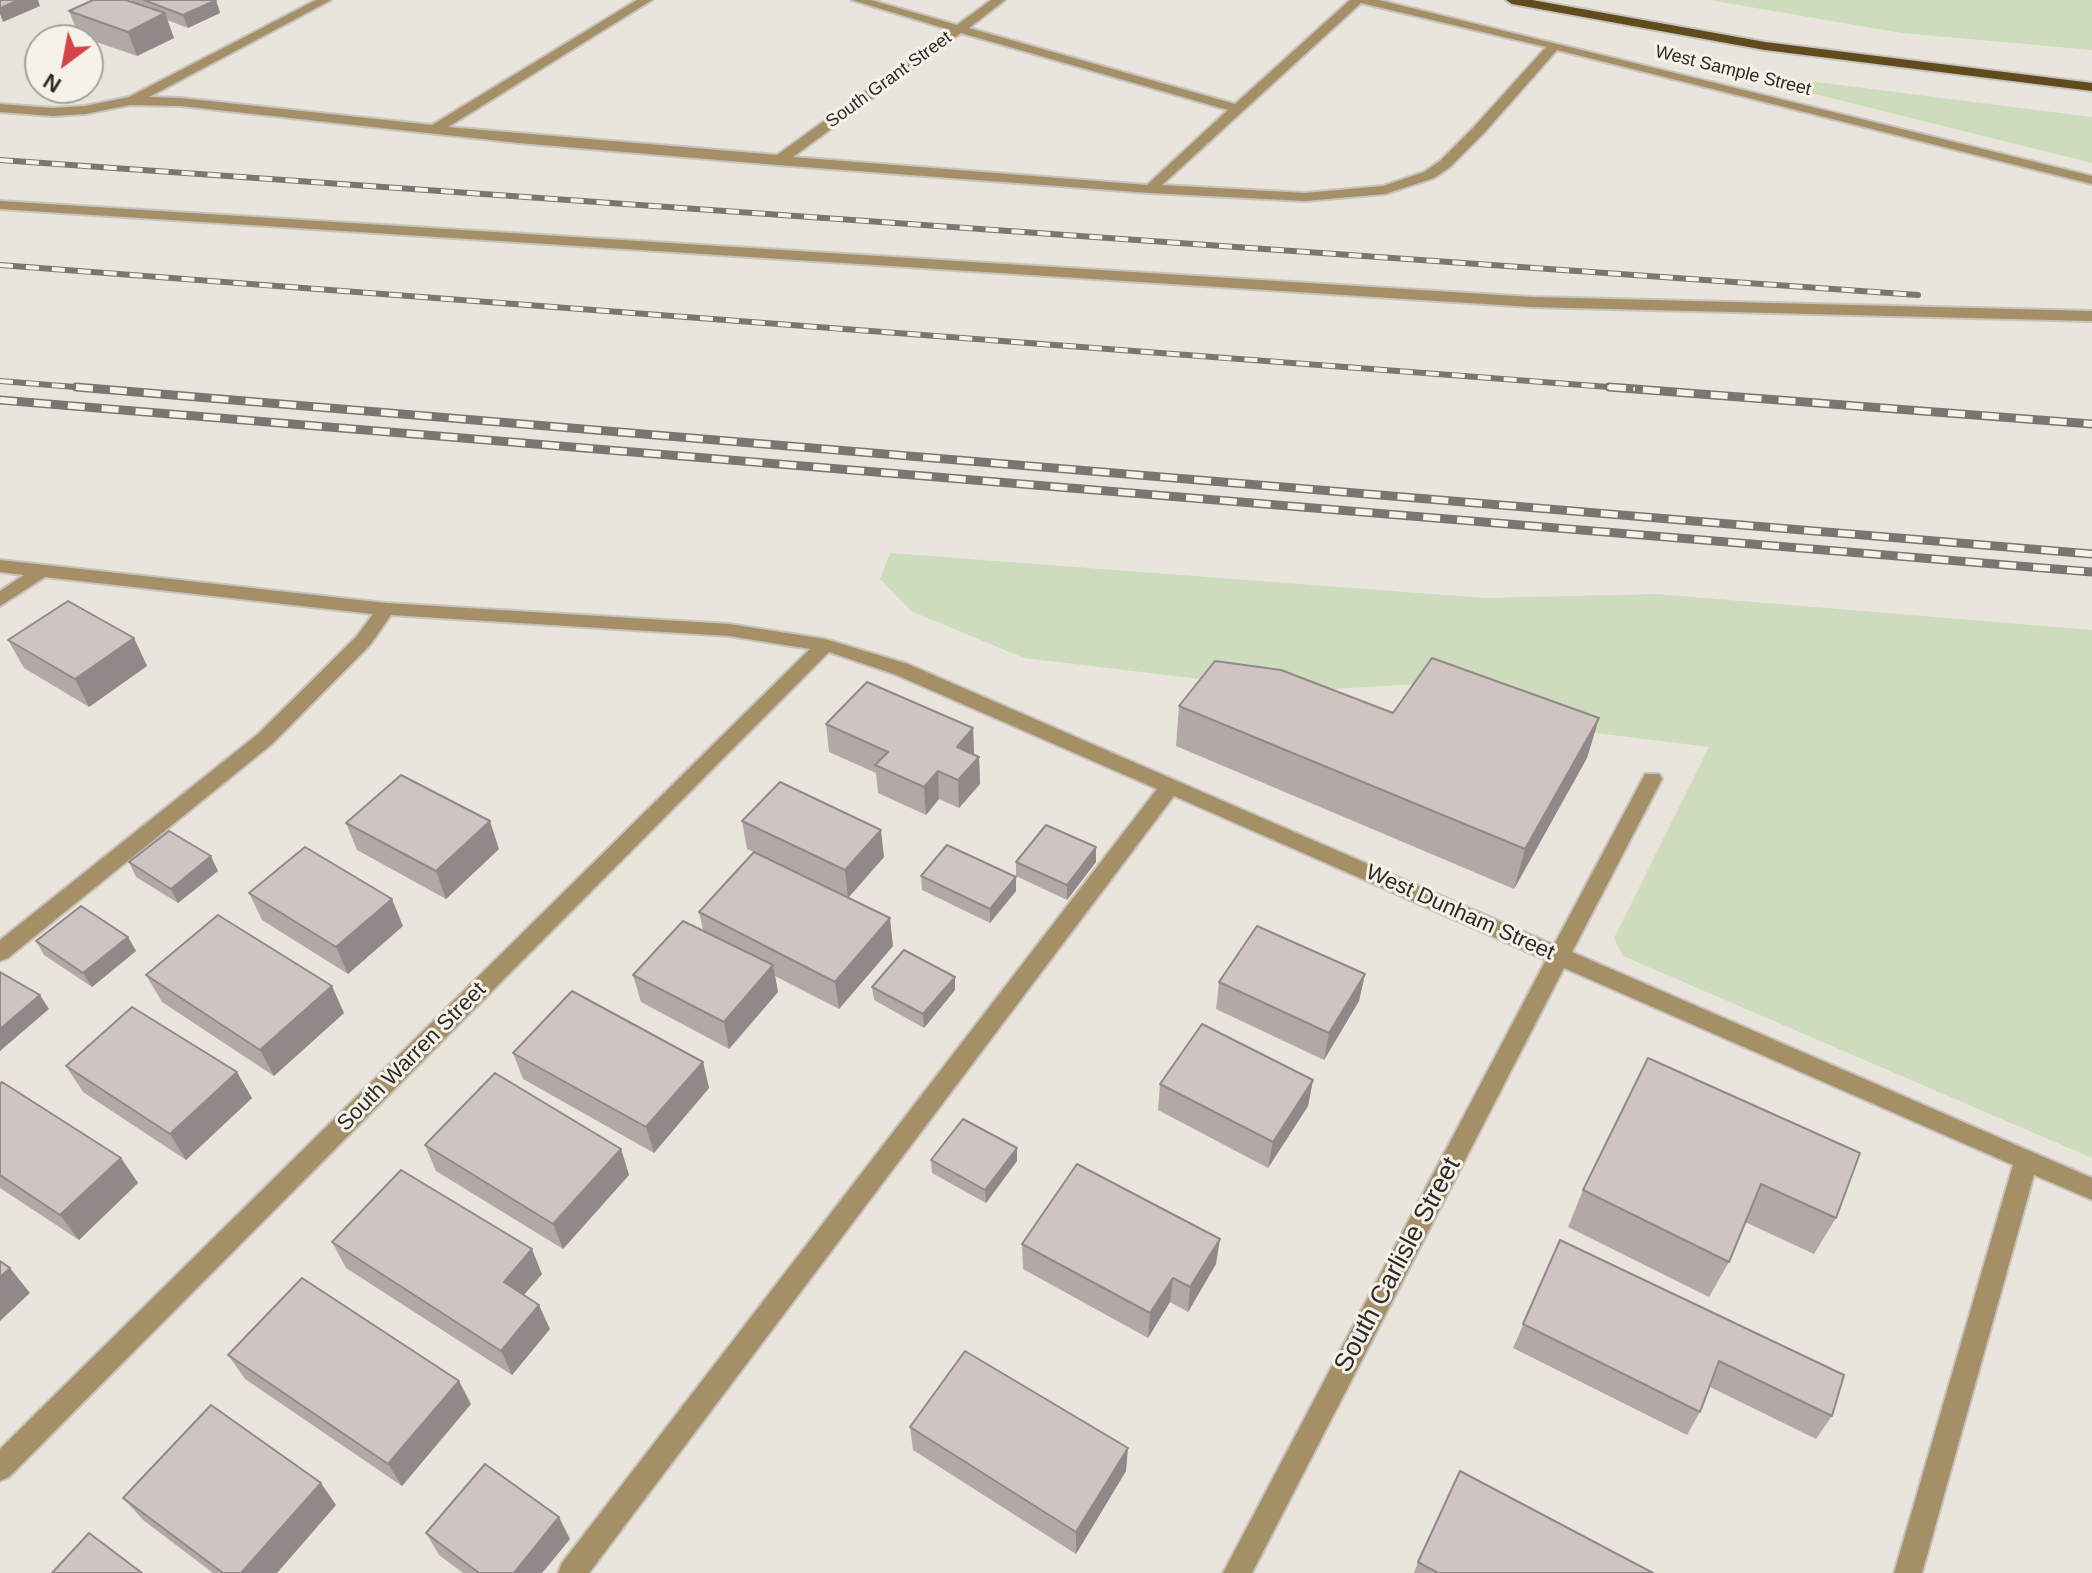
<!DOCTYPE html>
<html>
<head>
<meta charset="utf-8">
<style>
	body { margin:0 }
	#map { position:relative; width:2092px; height:1573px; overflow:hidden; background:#e9e5dd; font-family:Arial,sans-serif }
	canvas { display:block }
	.north { position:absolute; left:24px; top:24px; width:80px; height:80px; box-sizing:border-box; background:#f6f2ea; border:2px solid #a5a29c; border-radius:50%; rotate:212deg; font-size:22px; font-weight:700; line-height:32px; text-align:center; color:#2b2a26 }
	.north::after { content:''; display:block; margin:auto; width:28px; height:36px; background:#d4444a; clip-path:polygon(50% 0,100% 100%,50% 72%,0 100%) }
</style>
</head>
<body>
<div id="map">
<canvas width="2092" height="1573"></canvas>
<div class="north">N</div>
</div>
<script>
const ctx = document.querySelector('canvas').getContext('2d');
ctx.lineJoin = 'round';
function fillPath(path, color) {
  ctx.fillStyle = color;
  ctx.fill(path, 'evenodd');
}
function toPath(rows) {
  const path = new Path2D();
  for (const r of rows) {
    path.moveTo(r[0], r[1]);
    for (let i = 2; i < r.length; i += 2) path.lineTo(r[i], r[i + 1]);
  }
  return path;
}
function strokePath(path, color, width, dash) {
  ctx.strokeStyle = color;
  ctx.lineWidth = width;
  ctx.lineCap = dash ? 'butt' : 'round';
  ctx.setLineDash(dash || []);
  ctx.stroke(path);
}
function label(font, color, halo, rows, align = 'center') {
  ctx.font = font + ' Arial,sans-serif';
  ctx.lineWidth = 6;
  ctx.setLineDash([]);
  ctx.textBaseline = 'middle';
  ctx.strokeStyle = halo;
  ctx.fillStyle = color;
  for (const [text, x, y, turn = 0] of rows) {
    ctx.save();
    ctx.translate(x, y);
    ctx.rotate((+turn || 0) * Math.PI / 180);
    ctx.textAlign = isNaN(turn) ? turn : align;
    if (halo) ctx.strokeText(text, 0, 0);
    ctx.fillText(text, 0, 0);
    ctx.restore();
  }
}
const green = toPath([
	[1709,0,2092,0,2092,50,1902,33],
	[1785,78,2092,117,2092,163,1782,86],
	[890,553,1485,598,1656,594,2092,630,2092,1158,1623,956,1614,938,1709,747,1548,727,1417,684,1301,691,1024,658,911,611,880,579]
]);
const minor = toPath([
	[316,0,331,0,149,97,181,98,432,125,637,0,652,0,448,127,777,155,950,30,852,0,871,0,957,25,991,0,1005,0,969,28,1235,104,1350,0,1379,0,2092,176,2092,184,1557,50,1484,133,1450,167,1434,178,1385,194,1305,201,1150,193,778,165,519,143,181,106,130,105,85,114,53,116,0,112,0,104,53,108,85,106,129,97,316,0],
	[1361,3,1546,47,1474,127,1440,161,1424,172,1383,186,1305,193,1162,185,1361,3],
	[961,33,1228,110,1147,185,793,157,961,33],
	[0,201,1532,297,2092,311,2092,321,1532,307,0,209,0,201],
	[0,560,386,603,729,624,825,639,908,664,1554,945,1645,774,1659,774,1662,779,1572,952,2092,1178,2092,1200,2034,1175,1922,1573,1894,1573,2013,1165,1564,968,1252,1573,1223,1573,1546,960,1174,796,589,1573,558,1573,562,1563,1157,789,894,674,829,652,9,1477,0,1481,0,1449,810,649,729,636,391,615,370,645,272,744,8,958,0,961,0,940,258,734,356,637,373,614,45,577,0,606,0,591,24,575,0,572,0,560]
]);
const major = toPath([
	[1506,0,1532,0,1765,42,2092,83,2092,91,1765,50,1512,4,1506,0]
]);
const railFar1 = toPath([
	[0,160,1918,295],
	[0,265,1635,389],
	[0,381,100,389]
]);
const rail = toPath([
	[76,387,2092,554],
	[1609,387,2092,424],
	[0,400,2092,572]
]);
const wall = toPath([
	[131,0,216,0,220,13,188,28,167,20,174,38,137,56,79,36,69,11,132,2],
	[134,638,147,666,89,707,24,668,8,640],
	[1179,706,1393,713,1599,718,1587,758,1514,889,1176,746],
	[826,724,973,728,974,754,979,757,980,784,959,808,939,799,926,815,878,793,876,773,829,752],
	[742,821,884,857,848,898,893,946,839,1009,775,976,778,992,729,1049,641,1002,633,975,703,930,699,912,754,852,747,849],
	[346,823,499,849,446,899,357,850],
	[1096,847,1096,862,1067,900,1016,876,1016,862],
	[129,862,218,871,178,903,136,877],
	[921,876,1016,891,990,923,922,890],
	[249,893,403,926,348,974,262,920],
	[128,937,136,951,92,987,44,955,36,941],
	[1365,974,1359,1001,1324,1060,1216,1009,1219,982],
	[146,975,344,1013,274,1076,162,1002],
	[955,977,955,990,924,1028,874,1000,872,987],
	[513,1053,703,1062,709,1088,654,1153,523,1079],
	[66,1066,252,1098,186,1160,83,1092],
	[1313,1080,1308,1106,1268,1168,1158,1110,1160,1084],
	[0,1084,121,1158,138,1183,79,1240,0,1188],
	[425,1145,621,1149,629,1175,563,1249,436,1171],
	[1017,1148,1017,1161,986,1203,932,1173,931,1160],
	[1860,1153,1836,1218,1814,1254,1745,1222,1729,1262,1709,1297,1568,1227,1583,1190],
	[1560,1240,1832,1416,1816,1439,1710,1387,1700,1412,1687,1435,1513,1348],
	[332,1242,542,1274,524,1295,550,1329,512,1375,346,1268],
	[1022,1244,1216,1264,1188,1312,1170,1302,1148,1338,1023,1269],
	[228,1355,471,1404,402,1486,245,1379],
	[910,1427,1126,1471,1076,1554,913,1450],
	[123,1498,336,1505,277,1573,213,1573,143,1520],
	[426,1533,570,1539,542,1573,463,1573,439,1555],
	[1418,1562,1653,1573,1414,1573]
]);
const shadedWall = toPath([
	[19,0,38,0,40,6,3,22,0,14,0,8],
	[216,0,220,13,188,28,183,15],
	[165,13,174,38,137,56,128,32],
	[134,638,147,666,89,707,75,679],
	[1599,718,1587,758,1514,889,1525,849],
	[973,728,974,756,957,747],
	[979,757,980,784,959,808,958,780],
	[938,771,939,799,926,815,924,787],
	[490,821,499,849,446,899,436,871],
	[881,830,884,857,848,898,845,870],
	[1096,847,1096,862,1067,900,1067,885],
	[211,856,218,871,178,903,171,889],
	[1016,877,1016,891,990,923,990,909],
	[392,899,403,926,348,974,336,947],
	[890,918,893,946,839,1009,835,982],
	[128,937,136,951,92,987,83,973],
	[773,965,778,992,729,1049,724,1022],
	[1365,974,1359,1001,1324,1060,1329,1033],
	[955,977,955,990,924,1028,923,1014],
	[332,986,344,1013,274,1076,260,1050],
	[40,995,49,1009,0,1051,0,1029],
	[703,1062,709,1088,654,1153,646,1127],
	[237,1072,252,1098,186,1160,170,1134],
	[1313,1080,1308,1106,1268,1168,1273,1142],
	[1017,1148,1017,1161,986,1203,985,1190],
	[621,1149,629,1175,563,1249,553,1224],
	[121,1158,138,1183,79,1240,60,1215],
	[1220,1239,1216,1264,1188,1312,1190,1287],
	[532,1249,542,1274,514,1306,504,1282],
	[10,1268,30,1293,0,1321,0,1277],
	[1173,1278,1170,1302,1148,1338,1150,1313],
	[539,1305,550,1329,512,1375,501,1351],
	[459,1381,471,1404,402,1486,388,1464],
	[1128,1448,1126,1471,1076,1554,1076,1532],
	[321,1483,336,1505,277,1573,241,1573],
	[559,1517,570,1539,542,1573,514,1573]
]);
const building = toPath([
	[0,0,19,0,0,8,0,0],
	[93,0,126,0,165,13,128,32,69,11,93,0],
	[144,0,216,0,183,15,144,0],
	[68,601,134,638,75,679,8,640,68,601],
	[1432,658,1599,718,1525,849,1179,706,1215,661,1281,670,1393,713,1432,658],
	[867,682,973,728,957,747,979,757,958,780,938,771,924,787,875,765,888,752,826,724,867,682],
	[401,775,490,821,436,871,346,823,401,775],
	[780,782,881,830,845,870,742,821,780,782],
	[1046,825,1096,847,1067,885,1016,862,1046,825],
	[169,831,211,856,171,889,129,862,169,831],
	[947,845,1016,877,990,909,921,876,947,845],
	[305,847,392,899,336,947,249,893,305,847],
	[754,852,890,918,835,982,699,912,754,852],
	[81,906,128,937,83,973,36,941,81,906],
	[218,915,332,986,260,1050,146,975,218,915],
	[683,921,773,965,724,1022,633,975,683,921],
	[1257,926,1365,974,1329,1033,1219,982,1257,926],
	[904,950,955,977,923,1014,872,987,904,950],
	[0,972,40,995,0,1029,0,972],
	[572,991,703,1062,646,1127,513,1053,572,991],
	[132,1007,237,1072,170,1134,66,1066,132,1007],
	[1202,1024,1313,1080,1273,1142,1160,1084,1202,1024],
	[1648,1058,1860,1153,1836,1218,1761,1184,1729,1262,1583,1190,1648,1058],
	[495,1073,621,1149,553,1224,425,1145,495,1073],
	[2,1082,121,1158,60,1215,0,1175,0,1084,2,1082],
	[963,1119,1017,1148,985,1190,931,1160,963,1119],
	[1077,1164,1220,1239,1190,1287,1173,1278,1150,1313,1022,1244,1077,1164],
	[401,1170,532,1249,504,1282,539,1305,501,1351,332,1242,401,1170],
	[1560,1240,1844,1375,1832,1416,1719,1361,1700,1412,1523,1324,1560,1240],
	[0,1261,10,1268,0,1277,0,1261],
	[302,1278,459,1381,388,1464,228,1355,302,1278],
	[965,1351,1128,1448,1076,1532,910,1427,965,1351],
	[211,1405,321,1483,241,1573,223,1573,123,1498,211,1405],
	[485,1464,559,1517,514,1573,479,1573,426,1533,485,1464],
	[1460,1471,1653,1573,1438,1573,1418,1562,1460,1471],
	[89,1533,142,1573,52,1573,89,1533]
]);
const farStreetnames = [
	["West Sample Street",1733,71,14],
	["South Grant Street",889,80,-36]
];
const streetNames = [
	["West Dunham Street",1460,913,24],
	["South Warren Street",412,1057,-45]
];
const nearStreetnames = [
	["South Carlisle Street",1398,1265,-62]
];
fillPath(green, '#ccdcbc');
strokePath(minor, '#c7c3bc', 4);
strokePath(major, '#c7c3bc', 4);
fillPath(minor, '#a58f67');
fillPath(major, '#614a1c');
strokePath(railFar1, '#787670', 6);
strokePath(rail, '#787670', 9);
strokePath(railFar1, '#f6f2ea', 4, [13]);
strokePath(rail, '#f6f2ea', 6, [17]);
fillPath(wall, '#b2a9a7');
fillPath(shadedWall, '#918988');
fillPath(building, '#cfc4c2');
strokePath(building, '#918988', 2);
label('18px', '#2b2a26', '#f6f2ea', farStreetnames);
label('22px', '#2b2a26', '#f6f2ea', streetNames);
label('26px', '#2b2a26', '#f6f2ea', nearStreetnames);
</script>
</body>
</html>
